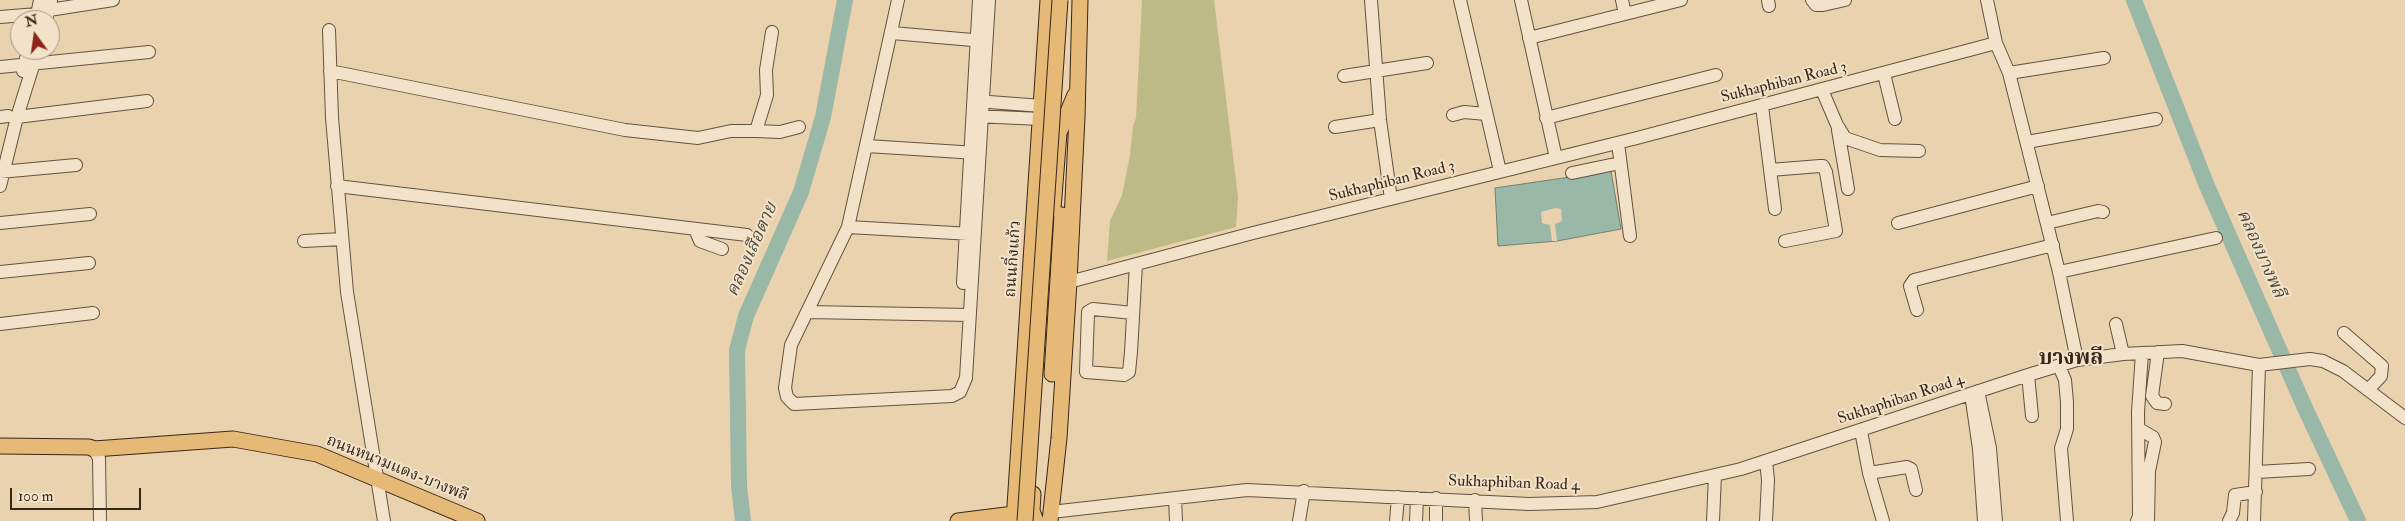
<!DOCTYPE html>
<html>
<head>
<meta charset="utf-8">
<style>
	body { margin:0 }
	#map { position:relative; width:2405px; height:521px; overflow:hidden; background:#ebd2ae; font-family:"IM FELL Double Pica",serif }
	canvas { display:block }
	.north { position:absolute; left:10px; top:10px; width:50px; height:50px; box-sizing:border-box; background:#f2e2ca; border:1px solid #a79783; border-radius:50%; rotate:346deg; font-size:14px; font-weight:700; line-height:20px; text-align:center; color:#372719 }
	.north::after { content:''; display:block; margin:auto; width:18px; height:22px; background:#8f2418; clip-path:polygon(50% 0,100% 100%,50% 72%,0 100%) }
	.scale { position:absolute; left:10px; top:488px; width:131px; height:22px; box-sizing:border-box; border:2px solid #372719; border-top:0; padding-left:6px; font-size:15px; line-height:18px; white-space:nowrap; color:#372719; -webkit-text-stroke:4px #f2e2ca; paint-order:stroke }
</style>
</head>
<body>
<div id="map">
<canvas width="2405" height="521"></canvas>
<div class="north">N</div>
<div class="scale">100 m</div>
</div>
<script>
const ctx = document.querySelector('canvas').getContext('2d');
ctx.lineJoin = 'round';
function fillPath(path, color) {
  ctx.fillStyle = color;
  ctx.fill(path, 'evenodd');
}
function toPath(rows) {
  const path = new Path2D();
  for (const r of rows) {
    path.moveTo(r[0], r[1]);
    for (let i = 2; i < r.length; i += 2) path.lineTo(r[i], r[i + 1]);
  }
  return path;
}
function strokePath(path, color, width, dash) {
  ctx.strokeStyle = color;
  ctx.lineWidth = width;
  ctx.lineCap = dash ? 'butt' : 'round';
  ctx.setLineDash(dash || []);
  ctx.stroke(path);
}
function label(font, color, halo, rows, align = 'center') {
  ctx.font = font + ' "IM FELL Double Pica","Noto Serif Thai",serif';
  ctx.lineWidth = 4;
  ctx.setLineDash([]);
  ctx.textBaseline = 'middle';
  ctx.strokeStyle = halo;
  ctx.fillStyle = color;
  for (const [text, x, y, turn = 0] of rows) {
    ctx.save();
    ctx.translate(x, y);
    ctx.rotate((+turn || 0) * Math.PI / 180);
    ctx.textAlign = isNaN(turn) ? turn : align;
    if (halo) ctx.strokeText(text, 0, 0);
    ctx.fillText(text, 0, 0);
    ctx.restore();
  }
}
const green = toPath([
	[1142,0,1214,0,1238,197,1236,227,1107,261,1110,221,1122,195,1130,155,1133,126,1136,118]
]);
const water = toPath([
	[1611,171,1621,229,1557,241,1498,246,1495,188,1611,171]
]);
const pier = toPath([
	[1555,208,1561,209,1562,221,1555,224,1557,241,1552,241,1550,225,1542,223,1541,212]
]);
const river = toPath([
	[2134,0,2207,186,2305,408,2358,521],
	[743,521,739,486,737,350,746,316,801,192,823,117,845,0]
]);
const minor = toPath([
	[898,0,848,227,791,345,785,388,787,397,794,404,952,396,960,392,966,378,989,0],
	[1371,0,1380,120,1391,199],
	[1460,0,1500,171],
	[1521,0,1556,158],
	[1622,0,1625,14],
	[1768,0,1769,6],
	[1812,0,1816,5,1823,5,1845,0],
	[1987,0,1996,43,2009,73,2059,272,2077,360],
	[49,10,113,0],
	[0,17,37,14],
	[36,20,40,0],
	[46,20,51,0],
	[329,30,332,118,347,292,384,521],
	[892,33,984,41],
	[1529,38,1681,0],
	[0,67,149,52],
	[23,71,28,50],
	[330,71,625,130,698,138,731,131,756,131,767,95,766,70,772,32],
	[2009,73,2104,58],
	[1884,74,1895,119],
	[1344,76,1427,63],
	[1822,90,1837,125,1845,138,1880,150,1919,151],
	[976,101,1042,106],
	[1762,106,1775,209],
	[1453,115,1464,112,1486,114],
	[974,116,1041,119],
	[0,117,8,116],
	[17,117,147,101],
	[1546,118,1716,75],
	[1335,127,1380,120],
	[1838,130,1848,189],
	[756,131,780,132,799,127],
	[2027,142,2156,119],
	[1618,143,1630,236],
	[867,146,977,153],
	[1770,170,1820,166,1823,166,1826,172,1836,231,1785,241],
	[0,172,76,165],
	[1572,173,1620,163],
	[0,186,17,117,38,50],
	[337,186,747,235],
	[0,223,90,214],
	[1898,223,2038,186],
	[2047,223,2098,211,2103,212],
	[848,227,972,234],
	[695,229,700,241,722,249],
	[304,241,342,239],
	[0,272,89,263],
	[2059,272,2216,238],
	[1069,282,1253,233,1637,138,1996,43],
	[963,283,979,0],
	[1917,310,1910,286,1914,280,2053,245],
	[807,312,970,315],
	[1133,313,1093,309,1088,312,1086,372,1124,375,1129,372,1131,352,1136,264],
	[0,324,93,313],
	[2116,324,2123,354],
	[2344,333,2382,366,2381,376,2368,390],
	[2158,352,2152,396,2157,403,2165,404],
	[2059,366,2065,380,2067,402,2067,429,2061,448,2067,521],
	[2028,375,2032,416],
	[1978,391,1990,448,1996,521],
	[1971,394,1979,449,1984,521],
	[2139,429,2153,437,2155,442,2149,471,2148,521],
	[1861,431,1869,473,1883,521],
	[94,449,99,458,100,521],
	[1766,461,1768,480,1766,521],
	[2257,472,2309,469],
	[1869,473,1907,467,1911,469,1916,490],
	[1175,498,1176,521],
	[1436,498,1436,521],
	[1475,500,1476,521],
	[1051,512,1247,490,1529,504,1597,502,1741,469,2028,375,2077,360,2123,354,2182,351,2259,365,2310,359,2323,361,2343,371,2405,418],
	[1299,521,1304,491],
	[1396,521,1398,497],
	[1416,521,1417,498],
	[1713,521,1715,475],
	[2137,521,2139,516,2138,412,2142,353],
	[2229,521,2233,513,2235,495,2256,492],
	[2254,521,2259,365]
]);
const major = toPath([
	[1053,209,1059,133,1075,95],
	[1052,374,1062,215],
	[0,446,89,447,94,449,233,439,317,454,477,521],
	[1033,494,1032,511,1036,521],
	[958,521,1014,514],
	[1014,521,1048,0],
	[1050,521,1059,438,1069,282,1077,117,1080,0]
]);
const majorBridge = toPath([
	[1025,521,1060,0]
]);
const streetNames = [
	["Sukhaphiban Road 3",1784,83,-14],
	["Sukhaphiban Road 3",1392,182,-14],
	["ถนนกิ่งแก้ว",1014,259,-86],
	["Sukhaphiban Road 4",1901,400,-18],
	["ถนนหนามแดง-บางพลี",397,469,22],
	["Sukhaphiban Road 4",1514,484,2]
];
const waterNames = [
	["คลองเสือตาย",753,250,-66],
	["คลองบางพลี",2260,254,66]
];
const districtNames = [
	["บางพลี",2071,359]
];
fillPath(green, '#beba85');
fillPath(water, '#99b8a7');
strokePath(water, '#727e6e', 1);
fillPath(pier, '#ebd2ae');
strokePath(river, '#99b8a7', 16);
strokePath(minor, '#64523e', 14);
strokePath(major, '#372719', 17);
strokePath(minor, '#f2e2ca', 12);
strokePath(major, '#e6b977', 15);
strokePath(majorBridge, '#372719', 17, []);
strokePath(majorBridge, '#e6b977', 15);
label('16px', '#372719', '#f2e2ca', streetNames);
label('italic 18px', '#504b3c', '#f2e2ca', waterNames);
label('bold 21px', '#372719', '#f2e2ca', districtNames);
</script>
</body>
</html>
